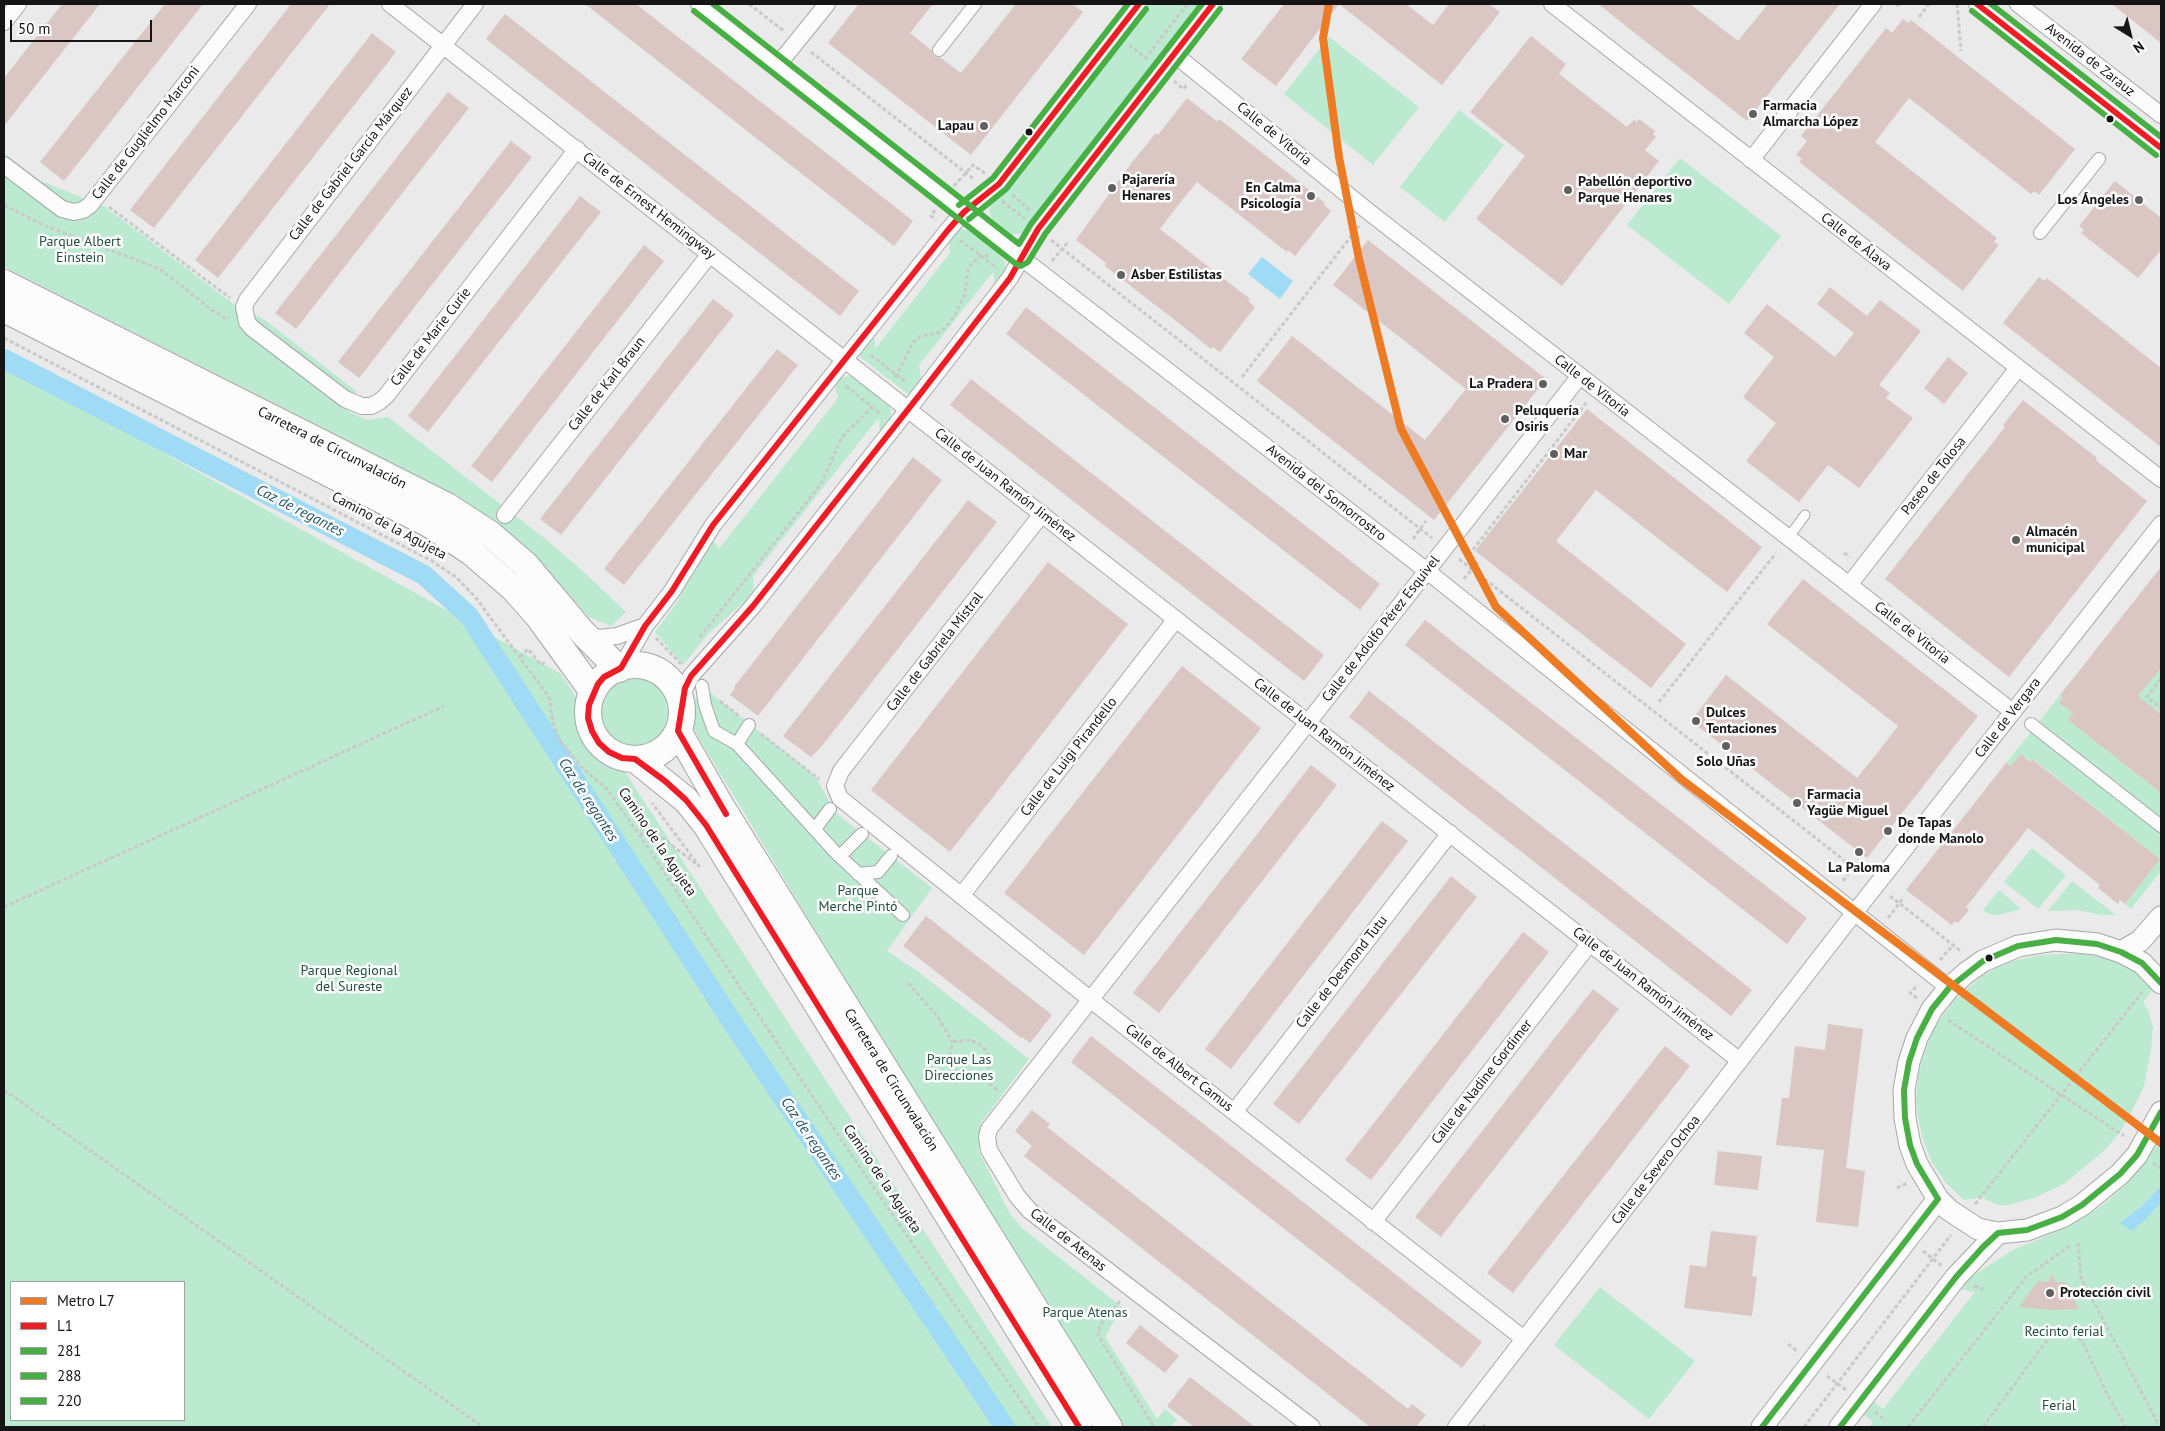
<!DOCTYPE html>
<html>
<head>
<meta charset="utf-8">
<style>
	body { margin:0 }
	#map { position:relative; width:2165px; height:1431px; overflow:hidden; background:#eaeaea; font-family:"PT Sans",sans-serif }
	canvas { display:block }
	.frame { position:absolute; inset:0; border:5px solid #151515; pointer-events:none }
	.legend { position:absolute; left:10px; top:1281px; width:175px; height:140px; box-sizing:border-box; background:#fff; border:1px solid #a1a1a1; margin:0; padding:6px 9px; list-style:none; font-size:15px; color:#151515 }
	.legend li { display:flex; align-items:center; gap:10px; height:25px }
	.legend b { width:25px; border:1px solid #a1a1a1 }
	.north { position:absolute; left:2105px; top:10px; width:50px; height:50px; -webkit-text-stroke:4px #fff; paint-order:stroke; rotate:144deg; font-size:14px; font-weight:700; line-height:20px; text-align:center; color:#151515 }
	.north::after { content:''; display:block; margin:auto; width:18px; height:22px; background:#151515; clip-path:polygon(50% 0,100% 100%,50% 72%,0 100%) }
	.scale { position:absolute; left:10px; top:20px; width:142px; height:22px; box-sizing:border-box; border:2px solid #151515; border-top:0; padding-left:6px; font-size:15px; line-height:18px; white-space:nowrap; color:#151515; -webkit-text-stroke:4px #fff; paint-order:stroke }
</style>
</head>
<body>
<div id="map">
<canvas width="2165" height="1431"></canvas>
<div class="frame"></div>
<ul class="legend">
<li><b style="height:6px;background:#ed7b24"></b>Metro L7</li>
<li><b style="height:6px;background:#ee1c25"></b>L1</li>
<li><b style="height:6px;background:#47af44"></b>281</li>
<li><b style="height:6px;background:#47af44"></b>288</li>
<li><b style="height:6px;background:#47af44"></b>220</li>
</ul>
<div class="north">N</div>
<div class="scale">50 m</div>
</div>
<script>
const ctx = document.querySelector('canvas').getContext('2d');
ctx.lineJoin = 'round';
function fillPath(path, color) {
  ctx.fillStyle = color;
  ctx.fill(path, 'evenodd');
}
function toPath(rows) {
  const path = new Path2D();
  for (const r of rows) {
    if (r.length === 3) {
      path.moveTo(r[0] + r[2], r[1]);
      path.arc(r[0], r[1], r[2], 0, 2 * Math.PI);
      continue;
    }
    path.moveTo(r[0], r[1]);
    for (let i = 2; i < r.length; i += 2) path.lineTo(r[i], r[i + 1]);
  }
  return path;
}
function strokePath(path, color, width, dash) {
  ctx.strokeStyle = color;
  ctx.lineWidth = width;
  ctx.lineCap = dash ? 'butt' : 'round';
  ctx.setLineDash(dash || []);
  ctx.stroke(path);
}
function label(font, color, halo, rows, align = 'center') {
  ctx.font = font + ' "PT Sans",sans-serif';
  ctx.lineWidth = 5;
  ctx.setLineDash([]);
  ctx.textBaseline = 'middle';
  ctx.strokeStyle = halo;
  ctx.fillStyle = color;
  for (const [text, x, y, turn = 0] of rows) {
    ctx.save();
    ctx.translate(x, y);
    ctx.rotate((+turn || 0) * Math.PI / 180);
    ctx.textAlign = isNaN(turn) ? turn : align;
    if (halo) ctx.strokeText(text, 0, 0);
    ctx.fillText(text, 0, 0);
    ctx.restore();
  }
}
const green = toPath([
	[1147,4,1205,4,1028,229,1020,234,1011,234,993,219,990,215,989,209,992,201],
	[1329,37,1419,107,1373,165,1284,94],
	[1459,110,1504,145,1445,222,1400,187],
	[4,153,39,180,105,207,232,303,265,320,356,391,349,412,367,420,388,417,548,541,585,573,626,612,611,626,589,617,542,564,446,490,4,267],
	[1680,158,1781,236,1729,304,1627,225],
	[962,229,972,232,997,252,1005,262,1006,271,995,287,993,272,919,365,922,384,911,394,908,394,864,360,860,356,860,351,873,331,876,348,950,253,948,237,958,230],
	[4,364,561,674,1052,1427,4,1427],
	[11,1282,184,1282,184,1420,11,1420],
	[853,376,886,401,891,411,890,422,880,436,879,419,875,422,753,576,754,593,708,634,683,665,655,632,676,604,712,538,719,549,838,398,834,382,844,377],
	[2158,664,2161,666,2161,714,2154,708,2151,711,2130,688,2139,695,2144,688,2141,686],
	[633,712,35],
	[702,686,815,776,836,813,932,888,887,951,920,973,1029,1059,980,1124,979,1152,1010,1214,1022,1228,1122,1307,1105,1337,1157,1419,1165,1409,1177,1419,1171,1427,1123,1427,851,990,694,730,694,703],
	[2060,695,2063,697,2059,703,2073,713,2068,720,2161,793,2161,820,2038,723],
	[2032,731,2161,832,2161,871,2131,909,2125,904,2135,891,2141,873,2146,877,2160,859,2033,759,2030,761,2021,754,2010,766,2006,763],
	[2032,848,2066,875,2038,909,2004,882],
	[2072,881,2116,915,2102,915,2077,910,2048,911],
	[1999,890,2021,909,1999,915,1988,914,1983,910],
	[2086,953,2113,960,2133,969,2154,988,2143,1002,2148,1010,2153,1027,2151,1049,2144,1086,2138,1099,2122,1129,2106,1149,2064,1184,2034,1198,2009,1205,1999,1205,1984,1199,1985,1197,1964,1200,1945,1182,1932,1162,1923,1140,1918,1116,1916,1098,1919,1071,1931,1033,1954,1000,1984,975,2001,965,2020,959,2043,955],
	[2161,1140,2161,1189,2159,1188,2132,1216,2149,1216,2161,1203,2161,1427,1869,1427,1873,1422,1862,1413,1872,1400,1883,1409,1975,1292,1960,1289,1969,1278,2013,1250,2065,1228,2099,1208,2129,1182],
	[1600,1287,1695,1361,1649,1419,1554,1345]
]);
const water = toPath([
	[1262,257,1293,281,1280,299,1248,274],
	[2160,1187,2161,1189,2161,1203,2149,1216,2132,1231,2120,1223,2141,1207]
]);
const canal = toPath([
	[4,359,424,575,469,616,740,1034,1005,1427]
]);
const building = toPath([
	[62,4,100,4,4,126,4,78],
	[165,4,203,4,64,181,40,162],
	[291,4,330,4,154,228,130,210],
	[585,4,636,4,913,221,894,246],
	[859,4,933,4,910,33,931,50,934,56,941,58,961,73,1016,4,1072,4,1083,12,971,155,828,43],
	[1284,4,1406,4,1433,25,1449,4,1489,4,1500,12,1442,85,1339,4,1276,86,1241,59],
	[1598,4,1690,4,1738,41,1768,4,1840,4,1747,121],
	[2112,4,2161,4,2161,43,2142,28],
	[505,14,859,291,840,316,486,39],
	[1903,19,1909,23,1911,20,2075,149,2039,195,2034,191,2031,194,1909,98,1875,142,1997,238,1994,242,1999,245,1963,291,1799,162,1802,159,1796,155,1807,141,1801,136,1886,28,1892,33],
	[372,33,396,52,218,278,195,260],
	[1531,36,1566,64,1559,74,1627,127,1634,120,1637,122,1639,119,1655,131,1653,134,1656,137,1645,150,1659,161,1562,286,1476,219,1525,156,1470,112],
	[448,92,469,108,296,329,275,313],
	[1187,98,1218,122,1219,119,1292,176,1325,203,1324,205,1331,211,1295,256,1288,250,1287,252,1197,182,1175,209,1160,229,1250,299,1248,301,1255,307,1220,352,1213,347,1211,349,1190,332,1105,266,1106,263,1076,240,1133,161,1156,133,1158,135],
	[511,141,532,157,359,378,338,362],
	[2115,181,2161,218,2161,250,2138,278,2081,233,2084,230,2079,226],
	[580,196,601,212,428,432,408,416],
	[1368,240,1546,379,1434,520,1257,381,1292,336,1425,440,1466,389,1333,285],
	[644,245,664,261,492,482,471,466],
	[2039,277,2044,281,2047,278,2161,368,2161,447,2003,323],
	[1830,287,1867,316,1880,300,1921,331,1879,385,1890,393,1886,398,1913,418,1859,488,1828,465,1799,502,1746,461,1776,423,1743,397,1774,357,1744,333,1767,304,1835,357,1854,333,1817,304],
	[713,299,734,315,561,535,540,519],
	[1026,307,1380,584,1360,610,1006,334],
	[777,349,798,365,624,585,604,569],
	[1948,357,1968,373,1944,404,1924,388],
	[971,379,1324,655,1304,681,950,405],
	[2023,400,2097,458,2096,460,2147,501,2009,677,1885,579,2005,427,2003,425],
	[1587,409,1762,547,1727,592,1596,490,1556,541,1686,644,1651,688,1475,551],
	[913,457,942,480,758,716,730,695,735,688,734,687],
	[968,500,997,522,822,746,811,757,783,736],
	[1048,562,1128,624,950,852,871,790],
	[2161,567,2161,668,2138,696,2161,714,2161,793,2068,720,2073,713,2059,703,2063,697,2060,695],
	[1803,579,1978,716,1867,858,1691,721,1726,675,1857,778,1878,752,1898,726,1767,624],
	[1425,620,1807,918,1787,944,1405,645],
	[1182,666,1261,728,1084,955,1004,893],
	[1369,691,1752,990,1731,1016,1349,717],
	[2021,754,2030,762,2032,759,2160,859,2125,904,2120,900,2118,904,2098,888,2100,885,2028,828,1966,907,1969,910,1958,923,1955,921,1952,925,1906,890,2006,763,2010,766],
	[1311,765,1337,785,1159,1013,1133,993],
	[1382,821,1408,841,1231,1069,1205,1049],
	[1451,876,1477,897,1299,1124,1273,1104],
	[926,916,1052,1015,1030,1043,1022,1037,1021,1038,903,946],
	[1523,932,1549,952,1371,1180,1345,1160],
	[1593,989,1619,1009,1441,1237,1415,1217],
	[1828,1024,1863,1029,1846,1168,1865,1171,1858,1227,1816,1222,1824,1150,1776,1145,1782,1098,1789,1098,1795,1046,1825,1050],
	[1091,1036,1482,1342,1462,1368,1071,1062],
	[1665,1046,1690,1066,1513,1293,1487,1273],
	[1032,1110,1050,1124,1047,1127,1408,1409,1412,1404,1426,1415,1416,1427,1370,1427,1024,1156,1032,1146,1015,1131],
	[1718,1151,1762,1156,1758,1190,1714,1185],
	[1711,1231,1757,1236,1752,1276,1757,1277,1752,1316,1684,1308,1690,1265,1706,1267],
	[2052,1274,2056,1282,2065,1282,2079,1309,2051,1310,2019,1307,2038,1281,2048,1282],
	[1140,1325,1179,1356,1165,1373,1126,1343],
	[1190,1377,1233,1410,1255,1427,1194,1427,1167,1406]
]);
const path = toPath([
	[749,4,784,31],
	[1896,4,1899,6],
	[1957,4,1961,51],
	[1919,17,1929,4],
	[1129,45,1147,59],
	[811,52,975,180],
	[1145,59,1187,4],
	[1174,81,1183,89,1187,85],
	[954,186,973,165,986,174],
	[1012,195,1030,210],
	[1002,201,1025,219],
	[4,205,41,224,160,269,212,310,225,318,229,317],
	[109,207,230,298],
	[935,210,931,216,936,220],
	[960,240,997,268],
	[1051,240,1432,538],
	[1052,261,1069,241],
	[4,338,432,561,456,577,476,598,549,697,553,723,561,742,582,768,606,788,640,836,848,1150,1039,1427],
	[871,355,907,383],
	[895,377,914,341,921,336,940,332,948,325,954,316,965,294,968,268,980,256,990,255],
	[1242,377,1359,226],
	[846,386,882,415],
	[1413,539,1426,521],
	[1844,553,1850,557],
	[1469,555,1586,403],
	[1459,559,1863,875],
	[1464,579,1478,562],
	[700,637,821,484,842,437,875,404],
	[656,638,681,664],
	[520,657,528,649,541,665,545,662],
	[2161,679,2147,697,2161,708],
	[720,701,739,716],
	[1659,702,1776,553],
	[761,734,819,779],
	[641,836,645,825,699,866,652,803],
	[1843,881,1859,860],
	[1890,896,1962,952],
	[4,907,444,706],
	[1888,918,1904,897],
	[1940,960,1953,945],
	[908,983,937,1016,953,1042,950,1054,953,1068,963,1078,973,1080,986,1080,999,1092],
	[1917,998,1910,993,1918,985],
	[1948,1020,2124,1136],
	[953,1042,970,1040,979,1044,987,1051,990,1061,986,1079],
	[4,1090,483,1427],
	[2153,1163,2161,1168],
	[1897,1188,1907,1183],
	[1975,1204,2143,991],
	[2078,1243,2081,1278,2160,1427],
	[1923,1251,1942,1266],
	[1974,1286,1986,1290],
	[1120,1301,1100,1325,1098,1335,1154,1427],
	[1788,1344,1797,1351],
	[1827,1376,1846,1390],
	[1875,1412,1886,1421],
	[1483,1425,1486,1427],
	[1804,1427,1951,1235],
	[1908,1427,2027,1276,2070,1246],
	[1983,1427,2045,1343,2054,1335,2070,1333,2078,1337,2084,1345,2109,1398,2126,1427]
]);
const service = toPath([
	[1789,537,1805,515]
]);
const pedestrian = toPath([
	[939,50,975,4],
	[2040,233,2099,159],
	[702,686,705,705,714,731,737,744,836,853,903,915],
	[2031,724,2161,826],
	[737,744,749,725],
	[815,829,830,809],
	[840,856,862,834],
	[858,874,878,872,891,856]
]);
const minor = toPath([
	[390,4,1740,1061],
	[475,4,247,300,244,307,247,322,252,328,345,399,362,406,371,406,379,402,386,396,577,149],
	[699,4,988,232,1427,571,1949,988],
	[1552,4,2161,479],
	[1977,4,2161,148],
	[2018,4,2161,115],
	[4,22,18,4],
	[1174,54,1369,212,2013,712],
	[777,66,827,4],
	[1751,160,1873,4],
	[4,165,62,209,74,212,83,210,90,205,248,4],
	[1042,514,841,771,835,786,840,798,1091,1000,1524,1339],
	[505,515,710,254],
	[1849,585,2018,368],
	[585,633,599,638,617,636,645,626],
	[621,668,645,626,672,591,713,525,948,230,964,212,999,184,1139,4],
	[681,703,685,688,691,676,753,606,921,393,1010,278,1038,229,1213,4],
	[961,896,1176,619],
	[1235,1111,1450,833],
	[1373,1222,1590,943],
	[1312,1427,1030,1211,1017,1196,989,1150,987,1137,989,1129,1579,377],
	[1456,1427,1848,921,2161,524]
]);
const tertiary = toPath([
	[2121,952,2140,941,2161,917],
	[2161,983,2142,963,2121,952,2097,944,2056,940,2018,946,1983,961,1966,973,1949,988,1932,1009,1917,1038,1909,1062,1904,1090,1905,1118,1910,1145,1917,1164,1938,1199,1949,1210,1978,1229,1998,1233,2027,1230,2062,1217,2082,1205,2120,1174,2137,1155,2161,1112],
	[1762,1427,1938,1199],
	[1840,1427,1956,1277,1998,1233]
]);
const primary = toPath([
	[4,283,447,506,490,534,526,565,583,633,619,669],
	[4,309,429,524,471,552,514,589,538,616,593,692],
	[635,712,47],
	[678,731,722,808,1109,1427],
	[635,759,686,800,706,825,1079,1427]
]);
const bus1 = toPath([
	[1977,4,2161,148],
	[726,814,678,731,685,688,691,676,753,606,921,393,1010,278,1038,229,1213,4],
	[1079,1427,706,825,686,800,665,781,635,759,622,758,609,752,599,743,592,731,588,718,589,705,598,684,604,677,621,668,645,626,672,591,713,525,948,230,964,212,999,184,1139,4]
]);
const bus2 = toPath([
	[694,11,1016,264,1021,266,1028,262,1045,234,1220,9],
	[1972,11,2156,155],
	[969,219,1006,189,1146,9]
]);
const bus3 = toPath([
	[713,4,1019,244,1031,224,1202,4],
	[1991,4,2161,137],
	[959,205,993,178,1128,4]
]);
const bus4 = toPath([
	[1762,1427,1938,1199,1917,1164,1910,1145,1905,1118,1904,1090,1909,1062,1917,1038,1932,1009,1949,988,1983,961,2018,946,2056,940,2097,944,2121,952,2142,963,2161,983],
	[1840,1427,1956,1277,1983,1247,1998,1233,2027,1230,2062,1217,2082,1205,2120,1174,2137,1155,2161,1112]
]);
const metro1 = toPath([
	[1329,4,1323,38,1339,157,1359,259,1401,429,1496,607,1681,779,2161,1143]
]);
const markers = [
	[1753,114,5,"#606060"],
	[2110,119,4.5,"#151515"],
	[984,126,5,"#606060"],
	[1029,132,4.5,"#151515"],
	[1112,188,5,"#606060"],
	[1568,190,5,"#606060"],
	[1311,196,5,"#606060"],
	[2139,200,5,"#606060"],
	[1121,275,5,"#606060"],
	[1543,384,5,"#606060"],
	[1505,419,5,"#606060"],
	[1554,454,5,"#606060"],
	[2016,540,5,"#606060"],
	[1696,721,5,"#606060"],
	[1726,746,5,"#606060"],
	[1797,803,5,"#606060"],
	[1888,831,5,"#606060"],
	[1859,852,5,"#606060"],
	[1989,958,4.5,"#151515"],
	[2050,1293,5,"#606060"]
];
const streetNames = [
	["Avenida de Zarauz",2090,60,38],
	["Calle de Guglielmo Marconi",146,133,-52],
	["Calle de Vitoria",1274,134,39],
	["Calle de Gabriel García Márquez",351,164,-52],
	["Calle de Ernest Hemingway",649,206,38],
	["Calle de Álava",1856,242,38],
	["Calle de Marie Curie",431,337,-52],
	["Calle de Karl Braun",607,384,-52],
	["Calle de Vitoria",1592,386,38],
	["Carretera de Circunvalación",332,448,27],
	["Paseo de Tolosa",1934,476,-52],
	["Calle de Juan Ramón Jiménez",1005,485,38],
	["Avenida del Somorrostro",1326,493,38],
	["Camino de la Agujeta",389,526,28],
	["Calle de Adolfo Pérez Esquivel",1381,629,-52],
	["Calle de Vitoria",1912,633,38],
	["Calle de Gabriela Mistral",935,652,-52],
	["Calle de Vergara",2008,718,-52],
	["Calle de Juan Ramón Jiménez",1324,735,38],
	["Calle de Luigi Pirandello",1069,757,-52],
	["Camino de la Agujeta",657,842,56],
	["Calle de Desmond Tutu",1342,972,-52],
	["Calle de Juan Ramón Jiménez",1643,984,38],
	["Calle de Albert Camus",1179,1068,38],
	["Carretera de Circunvalación",891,1080,58],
	["Calle de Nadine Gordimer",1482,1082,-52],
	["Calle de Severo Ochoa",1656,1170,-52],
	["Camino de la Agujeta",882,1179,56],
	["Calle de Atenas",1068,1240,38]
];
const poiNames = [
	["Farmacia",1763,106],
	["Almarcha López",1763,122],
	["Lapau",974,126,"right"],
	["Pajarería",1122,180],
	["Henares",1122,196],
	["Pabellón deportivo",1578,182],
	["Parque Henares",1578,198],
	["En Calma",1301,188,"right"],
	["Psicología",1301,204,"right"],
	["Los Ángeles",2129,200,"right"],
	["Asber Estilistas",1131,275],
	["La Pradera",1533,384,"right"],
	["Peluquería",1515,411],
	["Osiris",1515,427],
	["Mar",1564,454],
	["Almacén",2026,532],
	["municipal",2026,548],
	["Dulces",1706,713],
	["Tentaciones",1706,729],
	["Solo Uñas",1726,762,"center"],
	["Farmacia",1807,795],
	["Yagüe Miguel",1807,811],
	["De Tapas",1898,823],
	["donde Manolo",1898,839],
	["La Paloma",1859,868,"center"],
	["Protección civil",2060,1293]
];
const parkNames = [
	["Parque Albert",80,242],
	["Einstein",80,258],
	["Parque",858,891],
	["Merche Pintó",858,907],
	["Parque Regional",349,971],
	["del Sureste",349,987],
	["Parque Las",959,1060],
	["Direcciones",959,1076],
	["Parque Atenas",1085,1313],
	["Recinto ferial",2064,1332],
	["Ferial",2059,1406]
];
const waterNames = [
	["Caz de regantes",300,511,27],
	["Caz de regantes",588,800,57],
	["Caz de regantes",811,1139,56]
];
fillPath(green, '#bbead1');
fillPath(water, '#9fdbf4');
strokePath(canal, '#9fdbf4', 20);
fillPath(building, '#dac7c3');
strokePath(service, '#a7a7a7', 11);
strokePath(pedestrian, '#a7a7a7', 14);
strokePath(minor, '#a7a7a7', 18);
strokePath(tertiary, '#a7a7a7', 23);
strokePath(primary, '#a7a7a7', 28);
strokePath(path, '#c9c9c9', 3, [4, 2.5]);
strokePath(service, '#fcfcfc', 9);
strokePath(pedestrian, '#fcfcfc', 12);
strokePath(minor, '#fcfcfc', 16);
strokePath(tertiary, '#fcfcfc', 21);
strokePath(primary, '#fcfcfc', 26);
strokePath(bus1, '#ee1c25', 6);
strokePath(bus2, '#47af44', 6);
strokePath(bus3, '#47af44', 6);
strokePath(bus4, '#47af44', 6);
strokePath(metro1, '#ed7b24', 8);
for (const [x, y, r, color] of markers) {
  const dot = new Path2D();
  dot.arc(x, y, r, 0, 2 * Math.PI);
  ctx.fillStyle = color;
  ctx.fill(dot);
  strokePath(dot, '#fff', 2);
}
label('14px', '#151515', '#fff', streetNames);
label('bold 14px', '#151515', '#fff', poiNames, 'left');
label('14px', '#25503b', '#fff', parkNames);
label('italic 15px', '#255568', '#fff', waterNames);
</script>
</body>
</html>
